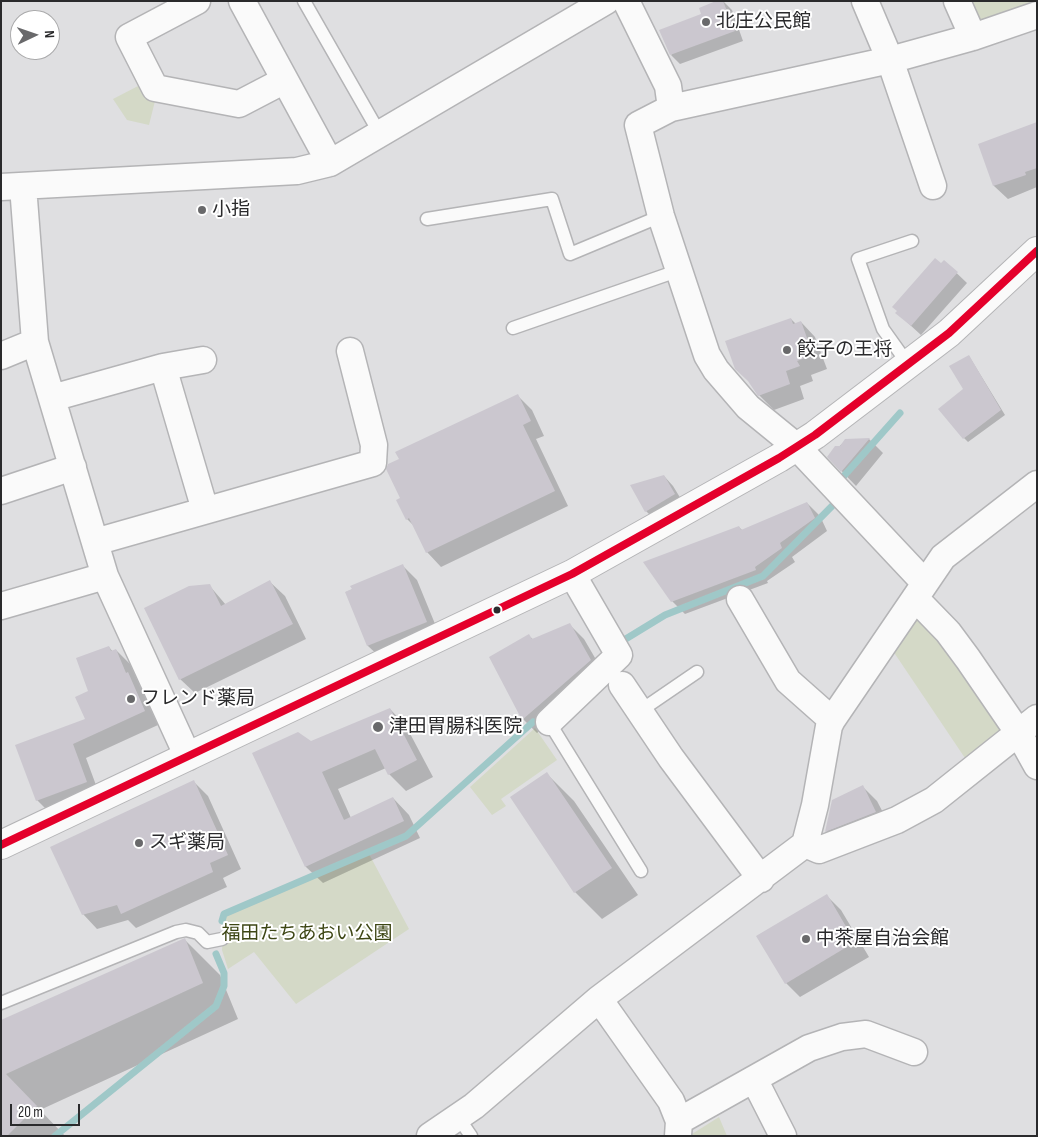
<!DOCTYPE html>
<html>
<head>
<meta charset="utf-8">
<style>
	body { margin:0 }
	#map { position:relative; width:1038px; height:1137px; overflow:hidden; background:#dfdfe1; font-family:"Sofia Sans Condensed",sans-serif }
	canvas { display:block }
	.frame { position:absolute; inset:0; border:2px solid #2a2a2c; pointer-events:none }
	.north { position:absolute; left:10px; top:10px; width:50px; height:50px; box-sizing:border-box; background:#fff; border:1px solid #aaaaab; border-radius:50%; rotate:87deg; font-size:14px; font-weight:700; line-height:20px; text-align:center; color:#2a2a2c }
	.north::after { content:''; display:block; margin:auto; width:18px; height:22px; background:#69696b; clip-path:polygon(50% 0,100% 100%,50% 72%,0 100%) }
	.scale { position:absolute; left:10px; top:1104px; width:70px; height:22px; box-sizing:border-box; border:2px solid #2a2a2c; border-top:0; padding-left:6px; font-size:15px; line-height:18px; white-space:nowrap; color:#2a2a2c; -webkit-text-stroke:4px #fff; paint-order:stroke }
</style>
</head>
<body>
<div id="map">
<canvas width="1038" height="1137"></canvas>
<div class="frame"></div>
<div class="north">N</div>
<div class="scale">20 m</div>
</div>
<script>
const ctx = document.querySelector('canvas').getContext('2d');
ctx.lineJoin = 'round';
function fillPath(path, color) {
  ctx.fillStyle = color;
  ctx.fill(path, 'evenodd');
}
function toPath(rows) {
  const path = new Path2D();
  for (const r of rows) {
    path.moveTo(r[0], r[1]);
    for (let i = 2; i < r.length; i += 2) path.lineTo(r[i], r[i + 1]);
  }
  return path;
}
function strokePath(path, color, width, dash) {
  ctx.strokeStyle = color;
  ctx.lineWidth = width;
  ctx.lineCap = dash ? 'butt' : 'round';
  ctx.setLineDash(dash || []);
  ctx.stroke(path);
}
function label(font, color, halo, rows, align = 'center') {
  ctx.font = font + ' "Sofia Sans Condensed","Noto Sans JP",sans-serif';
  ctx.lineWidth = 4;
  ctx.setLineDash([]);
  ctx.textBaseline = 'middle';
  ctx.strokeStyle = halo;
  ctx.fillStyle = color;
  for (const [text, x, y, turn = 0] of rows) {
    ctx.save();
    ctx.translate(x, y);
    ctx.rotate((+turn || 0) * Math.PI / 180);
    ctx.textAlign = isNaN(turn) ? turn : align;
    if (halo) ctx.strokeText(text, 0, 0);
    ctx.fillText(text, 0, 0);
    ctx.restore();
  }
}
const green = toPath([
	[964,1,1036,1,1036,11,983,29],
	[140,85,155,101,149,125,127,120,113,99],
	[919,613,1012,732,969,764,893,651],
	[535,728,557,760,501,799,506,806,492,815,470,787],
	[368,852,409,929,296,1004,254,952,228,969,222,950,224,914],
	[719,1117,727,1136,692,1136,692,1134]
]);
const shadow = toPath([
	[719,1,723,1,732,10,743,41,680,64,671,55,703,15],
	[1037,124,1037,187,1008,199,994,186,979,145],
	[944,261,967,283,921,335,897,313],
	[791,319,796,324,801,322,815,337,827,369,811,375,813,381,800,386,804,399,774,410,759,395],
	[969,356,1005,415,968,442,964,438,964,389],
	[517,395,532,410,544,436,536,439,568,506,441,567,427,552,415,527,407,519],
	[869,439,883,453,856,486,828,457,846,440],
	[664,476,673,486,684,504,655,520,646,511],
	[807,503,820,516,827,531,792,557,795,562,767,581,768,583,685,614,672,601,739,527,743,531],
	[403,566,417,580,440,636,383,660,368,646,346,592],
	[270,582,285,596,306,639,195,693,180,679,209,585,226,605],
	[569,624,584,639,605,675,537,733,523,719,529,636,534,640],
	[109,647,113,652,116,650,130,664,158,725,86,758,100,796,51,814,37,800,87,720,89,691],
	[390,709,406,726,433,777,406,791,389,774,386,768,338,789,351,818,393,798,409,815,420,838,323,883,306,867,254,753,311,742],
	[547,774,574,801,638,895,602,919,575,892,512,798],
	[194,782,208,796,241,869,223,878,227,887,136,928,128,920,97,929,83,914],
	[862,786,877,801,890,826,841,845,826,831],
	[827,896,841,910,869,957,800,997,786,983],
	[185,940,220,975,238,1019,40,1110,65,1136,1,1136,1,1021]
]);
const stream = toPath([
	[843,477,900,413],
	[624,640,665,615,763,576,837,501],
	[222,921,224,914,406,836,533,722],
	[55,1136,216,1006,224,986,224,973,216,954]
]);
const building = toPath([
	[716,1,723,1,735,31,670,55,659,30,701,14,699,8],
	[1037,122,1037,168,1025,172,1026,175,993,186,978,144],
	[935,258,941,263,944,260,958,272,911,326,895,313,897,311,892,307],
	[791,318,793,324,801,321,813,355,797,361,800,366,786,371,790,384,758,396,748,381,735,369,725,341],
	[969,355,1001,410,963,439,938,409,963,389,949,366],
	[518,394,531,421,523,425,555,491,426,553,409,518,406,520,396,500,400,498,386,469,388,464,399,459,395,452],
	[870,438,841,472,827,457,835,446,840,446,845,439],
	[664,475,675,494,645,512,630,485],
	[807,502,815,518,780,543,782,548,755,567,756,570,671,602,643,562,739,526,741,530],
	[403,564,427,622,367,646,345,592,352,589,350,586],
	[270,580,293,624,179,680,144,608,189,586,210,584,221,606],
	[570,623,591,660,522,720,489,657,529,634,532,639],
	[109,646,111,651,116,649,126,673,128,672,145,711,73,744,87,782,36,801,15,745,85,719,75,697,88,691,76,658],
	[390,708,417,760,388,775,375,749,322,772,344,820,393,797,404,821,305,867,252,753,298,732,311,741],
	[547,772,612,868,574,893,510,797],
	[194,780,228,855,210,863,213,872,121,914,117,905,82,915,50,847],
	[863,785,876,812,825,832,832,800],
	[827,894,855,942,785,984,756,936],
	[185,938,203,983,6,1074,37,1106,7,1136,1,1136,1,1020]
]);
const service = toPath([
	[304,1,380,134],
	[427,219,552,199,570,254,661,216],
	[513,328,680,270],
	[908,364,883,329,858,259,912,241],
	[640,711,697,672],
	[549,722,641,871],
	[1,1003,176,932,186,930,198,933,207,942,222,939],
	[458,1117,471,1136]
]);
const minor = toPath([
	[197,1,129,37,155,88,239,104,285,80],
	[242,1,330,163],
	[626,1,668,86,671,108,890,60,973,37,1037,15],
	[865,1,890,60,933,186],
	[957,1,973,37],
	[671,108,638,125,661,216,707,355,716,370,748,407,797,447,924,582],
	[23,186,35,342,105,576,188,757],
	[1,187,297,171,330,163,606,1],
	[1,356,35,342],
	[163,367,205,510],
	[52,398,163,367,203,360],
	[1,491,73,467],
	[95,542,373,463,374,445,350,351],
	[915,598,948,632,968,659,1018,732,1037,766],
	[740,599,788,681,832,720],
	[1,606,105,576],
	[622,685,671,758,761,879],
	[549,722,619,655,572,574],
	[805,844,819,850,897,820,934,800,1037,718],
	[599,999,671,1101,679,1121,678,1136],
	[754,1079,783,1136],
	[679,1121,809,1048,842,1037,866,1034,914,1052],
	[430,1136,474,1106,599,999,805,844,815,805,829,726,832,720,943,557,1037,484]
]);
const trunk = toPath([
	[1,845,572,574,779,458,815,435,949,333,1037,251]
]);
const bus1 = toPath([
	[1,845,572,574,779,458,815,435,949,333,1037,251]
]);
const markers = [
	[706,22,5,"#69696b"],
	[202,210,5,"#69696b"],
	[787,350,5,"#69696b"],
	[497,610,4.5,"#2a2a2c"],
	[131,699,5,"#69696b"],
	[378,727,6,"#69696b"],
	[139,843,5,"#69696b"],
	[806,939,5,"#69696b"]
];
const poiNames = [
	["北庄公民館",716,22],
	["小指",212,210],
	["餃子の王将",797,350],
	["フレンド薬局",141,699],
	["津田胃腸科医院",389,727],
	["スギ薬局",149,843],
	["中茶屋自治会館",816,939]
];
const parkNames = [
	["福田たちあおい公園",307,934]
];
fillPath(green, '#d4d9c7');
fillPath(shadow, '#0003');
strokePath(stream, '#9fc8c8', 7);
fillPath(building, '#cbc7cf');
strokePath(service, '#b4b4b6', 15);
strokePath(minor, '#b4b4b6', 29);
strokePath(trunk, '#b4b4b6', 30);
strokePath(service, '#fafafa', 12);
strokePath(minor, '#fafafa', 26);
strokePath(trunk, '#fafafa', 28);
strokePath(bus1, '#e4002b', 8);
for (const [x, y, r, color] of markers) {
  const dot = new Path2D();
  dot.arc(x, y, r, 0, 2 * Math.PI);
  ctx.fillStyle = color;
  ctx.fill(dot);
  strokePath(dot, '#fff', 2);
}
label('19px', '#2a2a2c', '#fff', poiNames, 'left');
label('19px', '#3d4614', '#fff', parkNames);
</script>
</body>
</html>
